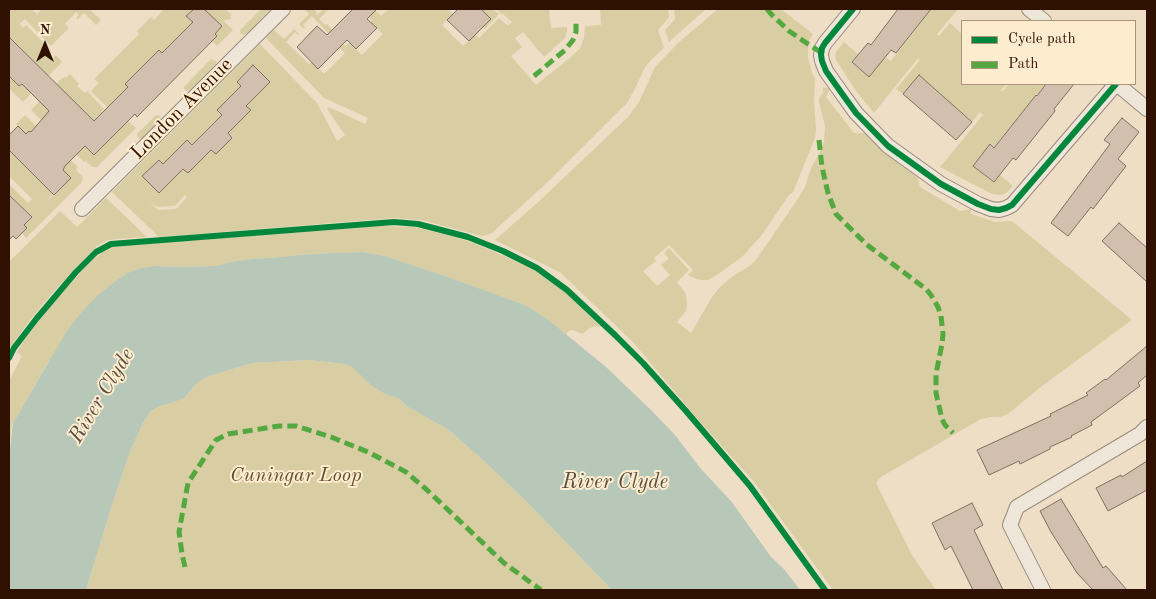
<!DOCTYPE html>
<html>
<head>
<meta charset="utf-8">
<style>
	body { margin:0 }
	#map { position:relative; width:1156px; height:599px; overflow:hidden; background:#eddec5; font-family:"Old Standard TT",serif }
	canvas { display:block }
	.frame { position:absolute; inset:0; border:10px solid #301101; pointer-events:none }
	.legend { position:absolute; left:961px; top:20px; width:175px; height:65px; box-sizing:border-box; background:#feeccf; border:1px solid #ac947d; margin:0; padding:6px 9px; list-style:none; font-size:15px; color:#301101 }
	.legend li { display:flex; align-items:center; gap:10px; height:25px }
	.legend b { width:25px; border:1px solid #ac947d }
	.north { position:absolute; left:20px; top:20px; width:50px; height:50px; -webkit-text-stroke:4px #feeccf; paint-order:stroke; rotate:0deg; font-size:14px; font-weight:700; line-height:20px; text-align:center; color:#301101 }
	.north::after { content:''; display:block; margin:auto; width:18px; height:22px; background:#301101; clip-path:polygon(50% 0,100% 100%,50% 72%,0 100%) }
</style>
</head>
<body>
<div id="map">
<canvas width="1156" height="599"></canvas>
<div class="frame"></div>
<ul class="legend">
<li><b style="height:6px;background:#00873e"></b>Cycle path</li>
<li><b style="height:6px;background:#54a840"></b>Path</li>
</ul>
<div class="north">N</div>
</div>
<script>
const ctx = document.querySelector('canvas').getContext('2d');
ctx.lineJoin = 'round';
function fillPath(path, color) {
  ctx.fillStyle = color;
  ctx.fill(path, 'evenodd');
}
function toPath(rows) {
  const path = new Path2D();
  for (const r of rows) {
    path.moveTo(r[0], r[1]);
    for (let i = 2; i < r.length; i += 2) path.lineTo(r[i], r[i + 1]);
  }
  return path;
}
function strokePath(path, color, width, dash) {
  ctx.strokeStyle = color;
  ctx.lineWidth = width;
  ctx.lineCap = dash ? 'butt' : 'round';
  ctx.setLineDash(dash || []);
  ctx.stroke(path);
}
function label(font, color, halo, rows, align = 'center') {
  ctx.font = font + ' "Old Standard TT",serif';
  ctx.lineWidth = 4;
  ctx.setLineDash([]);
  ctx.textBaseline = 'middle';
  ctx.strokeStyle = halo;
  ctx.fillStyle = color;
  for (const [text, x, y, turn = 0] of rows) {
    ctx.save();
    ctx.translate(x, y);
    ctx.rotate((+turn || 0) * Math.PI / 180);
    ctx.textAlign = isNaN(turn) ? turn : align;
    if (halo) ctx.strokeText(text, 0, 0);
    ctx.fillText(text, 0, 0);
    ctx.restore();
  }
}
const green = toPath([
	[9,9,31,9,37,14,42,9,89,9,101,20,96,25,84,13,78,19,76,18,79,15,76,12,65,24,69,28,51,46,25,19,20,24,23,28,26,25,44,43,41,46,53,58,56,55,62,62,23,102,9,88,9,76,19,86,22,84,47,75,9,37],
	[164,9,194,9,186,16,193,22,162,53,159,50,125,84,128,87,110,105,136,128,97,167,93,167,85,161,84,162,31,110,62,78,67,77,70,74,79,84,77,86,85,93,87,91,104,109,102,111,106,115,110,110,91,91,99,83,94,79,139,34,137,31,151,17,154,20],
	[49,111,94,155,85,146,82,149,47,114],
	[204,9,225,9,232,15,230,16,231,18,229,20,227,19,224,21,233,30,217,46,212,41,217,36,215,34,223,25,222,24,221,26],
	[261,9,271,9,259,21,260,23,249,34,247,33,243,35,240,33,240,30],
	[304,9,311,9,313,10,314,9,317,12,316,14,317,15,324,9,329,9,319,19,325,25,327,24,339,37,338,39,345,46,349,43,362,55,383,34,370,22,372,20,361,9,373,9,381,16,389,9,451,9,449,10,453,14,442,25,463,46,475,35,479,38,499,18,508,26,512,22,503,14,502,14,496,9,549,9,551,28,567,27,567,31,565,38,544,57,523,32,515,38,522,47,511,56,536,85,571,57,580,48,584,38,585,26,601,25,600,9,668,9,669,17,658,30,664,48,650,61,644,69,635,89,627,103,551,179,492,233,487,235,482,236,421,220,394,218,159,237,112,192,260,44,317,103,337,141,345,135,327,109,329,107,365,124,368,118,324,98,266,38,274,30,284,39,294,29,299,34,298,35,295,32,286,42,309,64,312,62,324,74,345,53,333,41,334,39,312,16,303,25,306,28,304,29,299,24,309,14],
	[253,66,253,98,237,82],
	[234,94,250,110,218,110],
	[215,121,232,138,216,154,199,137],
	[188,141,204,157,188,173,171,157],
	[159,160,175,176,143,176],
	[185,195,187,197,176,209,158,210,150,203,157,207,175,206],
	[484,9,493,9,499,14,485,29,483,27,491,19,482,10],
	[674,9,706,9,669,42,665,30,675,19],
	[718,9,781,9,813,34,809,41,808,57,812,73,815,78,814,100,816,130,815,138,793,192,789,195,761,236,743,256,717,275,708,280,701,280,696,279,688,275,693,270,669,245,654,258,656,261,643,271,657,286,670,275,661,265,669,259,664,253,669,248,689,270,677,282,686,294,687,306,686,311,677,322,691,333,712,297,720,287,733,276,751,265,756,260,797,200,805,187,811,168,821,150,824,141,825,126,819,102,819,98,823,93,823,87,830,89,826,97,854,133,864,133,881,149,918,178,920,187,960,211,971,209,971,214,995,222,1012,221,1132,320,1042,386,1008,414,1000,417,990,417,981,419,881,477,876,483,912,555,936,590,833,590,754,482,693,414,633,342,561,273,495,240,535,205,628,117,639,102,655,67,678,43],
	[931,9,958,9,937,34,939,36,950,23,962,34,962,84,1006,84,1001,90,1002,92,1009,84,1046,84,1038,94,1037,93,994,147,991,144,973,166,993,182,1000,175,1013,186,1006,193,1001,195,992,194,940,167,983,115,980,112,972,122,920,76,903,94,896,89,920,60,918,58,874,113,856,91,836,60,835,56,836,52,844,42,858,54,852,62,869,76,885,57,891,61],
	[211,59,216,61,216,64,201,79,202,81,193,90,191,89,187,91,184,89,184,87],
	[25,115,78,167,76,170,82,176,83,179,81,183,26,238,22,233,27,228,24,225,32,216,31,216,9,195,9,184,28,203,32,199,9,176,9,150,53,194,48,199,48,200,70,178,63,170,65,167,29,131,26,134,16,124],
	[156,115,158,115,161,118,161,120,142,139,140,139,137,136,137,134],
	[106,198,147,237,116,239,106,241,97,246,75,268,42,305,27,324,9,350,9,262,60,211,77,227],
	[381,226,414,227,447,235,474,243,527,266,543,275,563,290,601,327,595,326,590,328,582,334,573,330,568,331,566,335,546,318,525,305,448,277,385,256,362,252,334,253,297,255,282,257,252,259,230,262,217,266,176,267,157,266,48,363,24,404,13,423,12,423,9,451,9,381,22,356,17,352,27,336,53,303,90,262,105,250,112,247,120,246],
	[309,360,345,364,352,367,385,394,398,398,408,407,449,430,485,462,526,501,612,590,86,590,112,505,131,449,143,423,150,412,159,406,171,403,188,394,198,382,209,376,253,363]
]);
const water = toPath([
	[362,252,385,256,448,277,525,305,546,318,606,367,651,410,675,435,701,469,731,501,771,557,784,569,800,590,612,590,526,501,485,462,449,430,408,407,398,398,385,394,371,385,352,367,345,364,309,360,253,363,209,376,198,382,184,398,171,403,159,406,150,412,143,423,131,449,112,505,86,590,9,590,9,452,10,450,13,423,67,331,82,312,96,297,116,281,128,273,141,268,157,266,176,267,217,266,230,262,252,259,282,257,297,255,334,253]
]);
const building = toPath([
	[194,9,204,9,222,26,215,34,217,36,137,117,135,114,94,155,85,146,65,166,63,170,71,178,54,195,9,150,9,135,18,126,26,134,29,131,31,132,49,111,22,84,19,86,9,76,9,37,94,121,128,87,125,84,159,50,162,53,193,22,186,16,194,9],
	[353,9,377,9,367,19,377,28,356,49,347,40,318,69,297,47,317,26,327,35,353,9],
	[458,9,481,9,491,19,469,41,447,20,458,9],
	[898,9,931,9,896,53,891,50,869,77,852,62,868,43,871,45,898,9],
	[253,65,270,82,246,106,251,110,228,133,232,138,216,154,211,150,188,173,183,169,159,193,142,176,159,160,163,164,187,140,192,145,222,115,217,110,241,86,237,82,253,65],
	[919,75,972,122,956,140,903,94,919,75],
	[1046,84,1074,84,1054,109,1055,111,1016,160,1013,158,994,182,973,166,990,144,994,148,1036,95,1037,96,1046,84],
	[1122,118,1139,132,1118,159,1126,166,1093,209,1091,207,1068,236,1051,223,1110,144,1104,140,1122,118],
	[9,195,32,217,24,225,27,228,16,239,13,236,9,240,9,195],
	[1119,223,1147,248,1147,282,1102,241,1119,223],
	[1147,346,1147,375,1138,383,1140,386,1091,422,1092,425,1071,436,1072,437,1050,447,1050,449,1020,464,1019,461,989,475,977,450,1051,416,1050,414,1088,395,1086,393,1105,379,1106,380,1147,346],
	[1147,461,1147,490,1108,511,1096,488,1121,475,1122,477,1147,461],
	[1061,499,1103,568,1106,566,1127,590,1093,590,1077,573,1051,532,1040,511,1061,499],
	[972,503,983,525,974,530,1003,590,973,590,951,546,945,550,932,523,972,503]
]);
const street = toPath([
	[853,9,825,43,822,48,821,55,822,61,826,71,843,95,856,113,888,146,941,184,978,204,991,209,999,210,1006,208,1012,205,1116,84],
	[1029,9,1044,21],
	[1117,84,1147,109],
	[82,209,283,9],
	[1043,590,1010,525,1017,507,1140,434,1147,427]
]);
const quiet = toPath([
	[767,9,771,14,789,31,808,44,822,53],
	[534,76,565,50,573,40,576,32,576,23],
	[819,140,822,167,828,193,836,214,866,244,926,289,931,295,938,307,941,316,943,334,942,344,936,374,936,393,942,419,945,425,953,433],
	[185,567,182,554,179,532,188,483,216,440,228,434,279,426,296,426,331,437,368,452,406,472,426,489,504,563,541,590]
]);
const cycleway = toPath([
	[853,9,825,43,822,48,821,55,822,61,826,71,843,95,856,113,888,146,941,184,978,204,991,209,999,210,1006,208,1012,205,1116,84],
	[9,358,14,348,37,318,76,272,96,252,111,244,394,222,418,224,468,237,503,251,537,268,567,290,615,335,643,363,686,411,750,486,825,590]
]);
const streetNames = [
	["London Avenue",182,109,-45]
];
const parkNames = [
	["Cuningar Loop",296,476]
];
const waterNames = [
	["River Clyde",102,396,-59],
	["River Clyde",615,482]
];
fillPath(green, '#d9cea3');
fillPath(water, '#b7c7b8');
fillPath(building, '#d3bfae');
strokePath(building, '#7d7061', 1);
strokePath(street, '#988b7b', 16);
strokePath(street, '#efe6da', 14);
strokePath(quiet, '#54a840', 5, [10, 5]);
strokePath(cycleway, '#00873e', 6);
label('20px', '#301101', '#feeccf', streetNames);
label('italic 20px', '#654e30', '#feeccf', parkNames);
label('italic 21px', '#574d3f', '#feeccf', waterNames);
</script>
</body>
</html>
